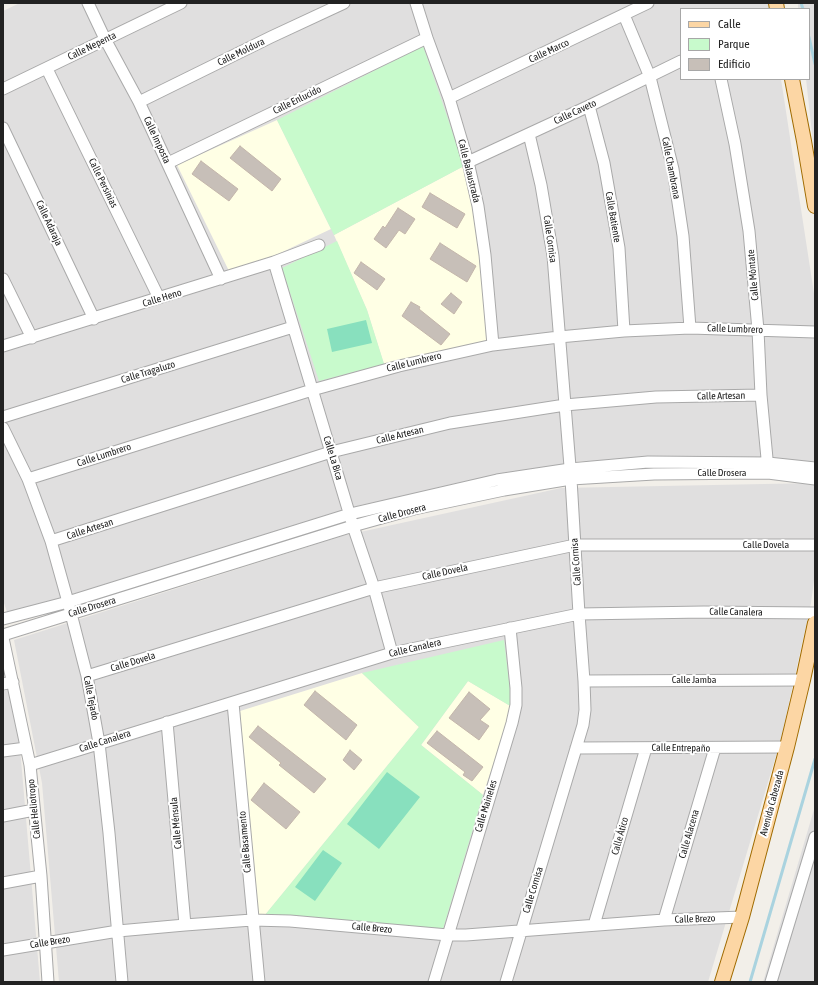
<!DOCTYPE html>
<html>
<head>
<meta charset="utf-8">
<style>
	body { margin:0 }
	#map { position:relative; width:818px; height:985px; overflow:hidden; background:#f2efe9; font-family:"Asap Condensed",sans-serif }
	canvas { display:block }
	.frame { position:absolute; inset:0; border:4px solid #222; pointer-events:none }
	.legend { position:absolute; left:680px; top:8px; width:130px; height:72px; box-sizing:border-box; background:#fff; border:1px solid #a7a7a7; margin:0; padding:5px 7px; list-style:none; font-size:12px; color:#222 }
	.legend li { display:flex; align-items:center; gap:8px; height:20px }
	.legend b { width:20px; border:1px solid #a7a7a7 }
</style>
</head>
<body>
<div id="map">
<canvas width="818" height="985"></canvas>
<div class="frame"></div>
<ul class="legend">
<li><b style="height:5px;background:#fcd6a4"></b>Calle</li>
<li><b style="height:11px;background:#c8facc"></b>Parque</li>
<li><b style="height:11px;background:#c7bfb8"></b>Edificio</li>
</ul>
</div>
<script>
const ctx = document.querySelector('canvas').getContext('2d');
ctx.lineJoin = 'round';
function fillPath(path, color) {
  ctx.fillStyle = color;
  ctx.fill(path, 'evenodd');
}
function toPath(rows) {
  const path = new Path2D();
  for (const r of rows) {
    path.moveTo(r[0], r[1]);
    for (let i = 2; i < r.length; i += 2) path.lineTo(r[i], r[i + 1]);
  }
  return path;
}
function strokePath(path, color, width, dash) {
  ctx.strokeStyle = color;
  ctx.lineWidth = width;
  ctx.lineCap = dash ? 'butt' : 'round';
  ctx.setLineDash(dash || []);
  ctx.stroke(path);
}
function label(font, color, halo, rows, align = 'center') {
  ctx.font = font + ' "Asap Condensed",sans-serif';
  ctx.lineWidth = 4;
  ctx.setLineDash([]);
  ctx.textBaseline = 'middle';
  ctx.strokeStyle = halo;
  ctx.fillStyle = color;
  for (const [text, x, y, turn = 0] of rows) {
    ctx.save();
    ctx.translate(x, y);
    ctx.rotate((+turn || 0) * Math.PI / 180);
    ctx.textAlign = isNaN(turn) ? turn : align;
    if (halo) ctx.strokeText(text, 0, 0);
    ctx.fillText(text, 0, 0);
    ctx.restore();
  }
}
const residential = toPath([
	[20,3,769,3,771,9,681,9,681,79,781,79,815,300,815,461,581,461,361,505,8,615,3,600,3,11],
	[798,3,815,3,815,160,806,79,809,79,809,9,798,9],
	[815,483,815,573,811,603,781,739,708,982,59,982,42,783,14,640,342,536,561,488],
	[3,671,19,736,40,982,3,982],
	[815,806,815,982,763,982]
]);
const education = toPath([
	[277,120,331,229,278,254,229,271,177,165],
	[464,166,475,202,485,284,486,343,384,364,367,310,334,235],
	[362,673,419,727,265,915,258,914,240,711],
	[468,681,512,707,483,795,421,745]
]);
const park = toPath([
	[423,46,464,166,334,235,277,120],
	[337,241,367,310,384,364,319,381,282,268],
	[504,640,512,707,468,681,421,745,483,795,443,929,265,915,419,727,362,673]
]);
const pitch = toPath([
	[366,320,372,343,332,352,327,329],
	[387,772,420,797,379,849,347,824],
	[323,850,342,863,315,901,295,887]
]);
const stream = toPath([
	[801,3,803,9],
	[809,37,815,64],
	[750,982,815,759]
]);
const building = toPath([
	[240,146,281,179,272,191,230,158,240,146],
	[201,161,238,189,229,201,192,174,201,161],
	[430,193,465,214,457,228,422,207,430,193],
	[398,208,415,219,405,234,399,230,386,248,374,239,383,226,385,228,398,208],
	[440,243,476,266,467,282,430,259,440,243],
	[361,262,385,279,377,290,354,273,361,262],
	[451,293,462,302,454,314,441,304,451,293],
	[411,302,420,307,419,309,450,334,441,345,402,316,411,302],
	[315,691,357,725,346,740,304,705,315,691],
	[469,692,490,709,480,720,489,726,479,740,449,718,469,692],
	[258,726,326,779,314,793,279,765,281,763,249,737,258,726],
	[437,731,483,767,472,781,463,775,465,772,427,743,437,731],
	[350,750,362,760,354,770,343,760,350,750],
	[264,783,300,812,286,829,251,800,264,783]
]);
const minor = toPath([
	[88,3,105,39,139,102,221,279],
	[416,3,427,38,449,98,468,162,478,206,485,255,493,345],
	[624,15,650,77,673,169,683,236,690,328],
	[47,69,159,298],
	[721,79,735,144,749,231,758,330,761,395,768,469],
	[3,89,181,3],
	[449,98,648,3],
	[139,102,271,37,344,3],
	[589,106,604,163,619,248,624,331],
	[3,128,94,319],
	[468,162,589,106,681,61],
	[168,163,427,38],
	[274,262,353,526,374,588,392,653],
	[3,279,32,338],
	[3,346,274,262,319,245],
	[3,417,293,327],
	[3,428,28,479,51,541,68,602,87,676,99,743,109,833,122,982],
	[28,479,312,390,399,366,493,345,559,337,624,331,690,328,815,332],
	[51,541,331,452,450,423,565,405,656,397,761,395],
	[3,619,68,602,350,514,497,480,570,469,648,462,768,463,815,468],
	[3,635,353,526,414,509,504,490,571,479,654,474,768,473,815,479],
	[3,638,30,765,41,876,48,982],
	[87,676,374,588,575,545,815,545],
	[584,681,803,680],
	[3,684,13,682],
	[233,703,259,982],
	[167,722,185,925],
	[576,748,787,747],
	[3,751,26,748],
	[30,765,392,653,579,614,704,612,815,613],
	[3,816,34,810],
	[3,883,41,876],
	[664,920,715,748],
	[594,925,646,748],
	[3,950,118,931,185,925,252,920,290,921,448,935,466,935,664,920,742,917],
	[434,982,512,723,516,705,516,688,510,628],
	[506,982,583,725,585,710,584,681,579,614,571,479,553,256,541,185,529,134],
	[771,982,815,837]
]);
const major = toPath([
	[776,3,777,9],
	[792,79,804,141,815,206],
	[722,982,742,917,787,747,803,680,815,623]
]);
const streetNames = [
	["Calle Nepenta",92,46,-26],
	["Calle Marco",549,51,-25],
	["Calle Moldura",241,52,-26],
	["Calle Enlucido",297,100,-26],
	["Calle Caveto",575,112,-25],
	["Calle Imposta",157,140,65],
	["Calle Chambrana",671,168,79],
	["Calle Balaustrada",469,171,76],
	["Calle Persinias",103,183,64],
	["Calle Batiente",613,217,80],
	["Calle Adaraja",49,223,65],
	["Calle Cornisa",550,239,82],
	["Calle Móntate",753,275,-95],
	["Calle Heno",162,298,-17],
	["Calle Lumbrero",735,329,2],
	["Calle Lumbrero",414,362,-14],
	["Calle Tragaluzo",148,372,-17],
	["Calle Artesan",721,396,-1],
	["Calle Artesan",400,435,-14],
	["Calle Lumbrero",104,455,-18],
	["Calle La Bica",333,458,73],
	["Calle Drosera",722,473],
	["Calle Drosera",402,513,-15],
	["Calle Artesan",90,529,-18],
	["Calle Dovela",766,545],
	["Calle Cornisa",576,562,-94],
	["Calle Dovela",445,572,-12],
	["Calle Drosera",92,607,-17],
	["Calle Canalera",736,612,1],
	["Calle Canalera",415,648,-13],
	["Calle Dovela",133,662,-17],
	["Calle Jamba",694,680],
	["Calle Tejado",91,698,79],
	["Calle Canalera",105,741,-18],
	["Calle Entrepaño",681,748,1],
	["Avenida Cabezada",772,803,-75],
	["Calle Maineles",486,806,-73],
	["Calle Heliotropo",34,809,-96],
	["Calle Ménsula",176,823,-95],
	["Calle Alacena",689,834,-74],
	["Calle Ático",620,836,-74],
	["Calle Basamento",245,842,-95],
	["Calle Cornisa",533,890,-73],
	["Calle Brezo",695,919,-2],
	["Calle Brezo",372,928,5],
	["Calle Brezo",50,942,-9]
];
fillPath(residential, '#e0dfdf');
fillPath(education, '#ffffe5');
fillPath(park, '#c8facc');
fillPath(pitch, '#88e0be');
strokePath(stream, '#aad3df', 3);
fillPath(building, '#c7bfb8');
strokePath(building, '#c4b6ab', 1);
strokePath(minor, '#a9a9a9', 13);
strokePath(major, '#a06b00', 16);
strokePath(minor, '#fff', 11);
strokePath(major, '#fcd6a4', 14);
label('10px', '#222', '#fff', streetNames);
</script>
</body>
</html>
